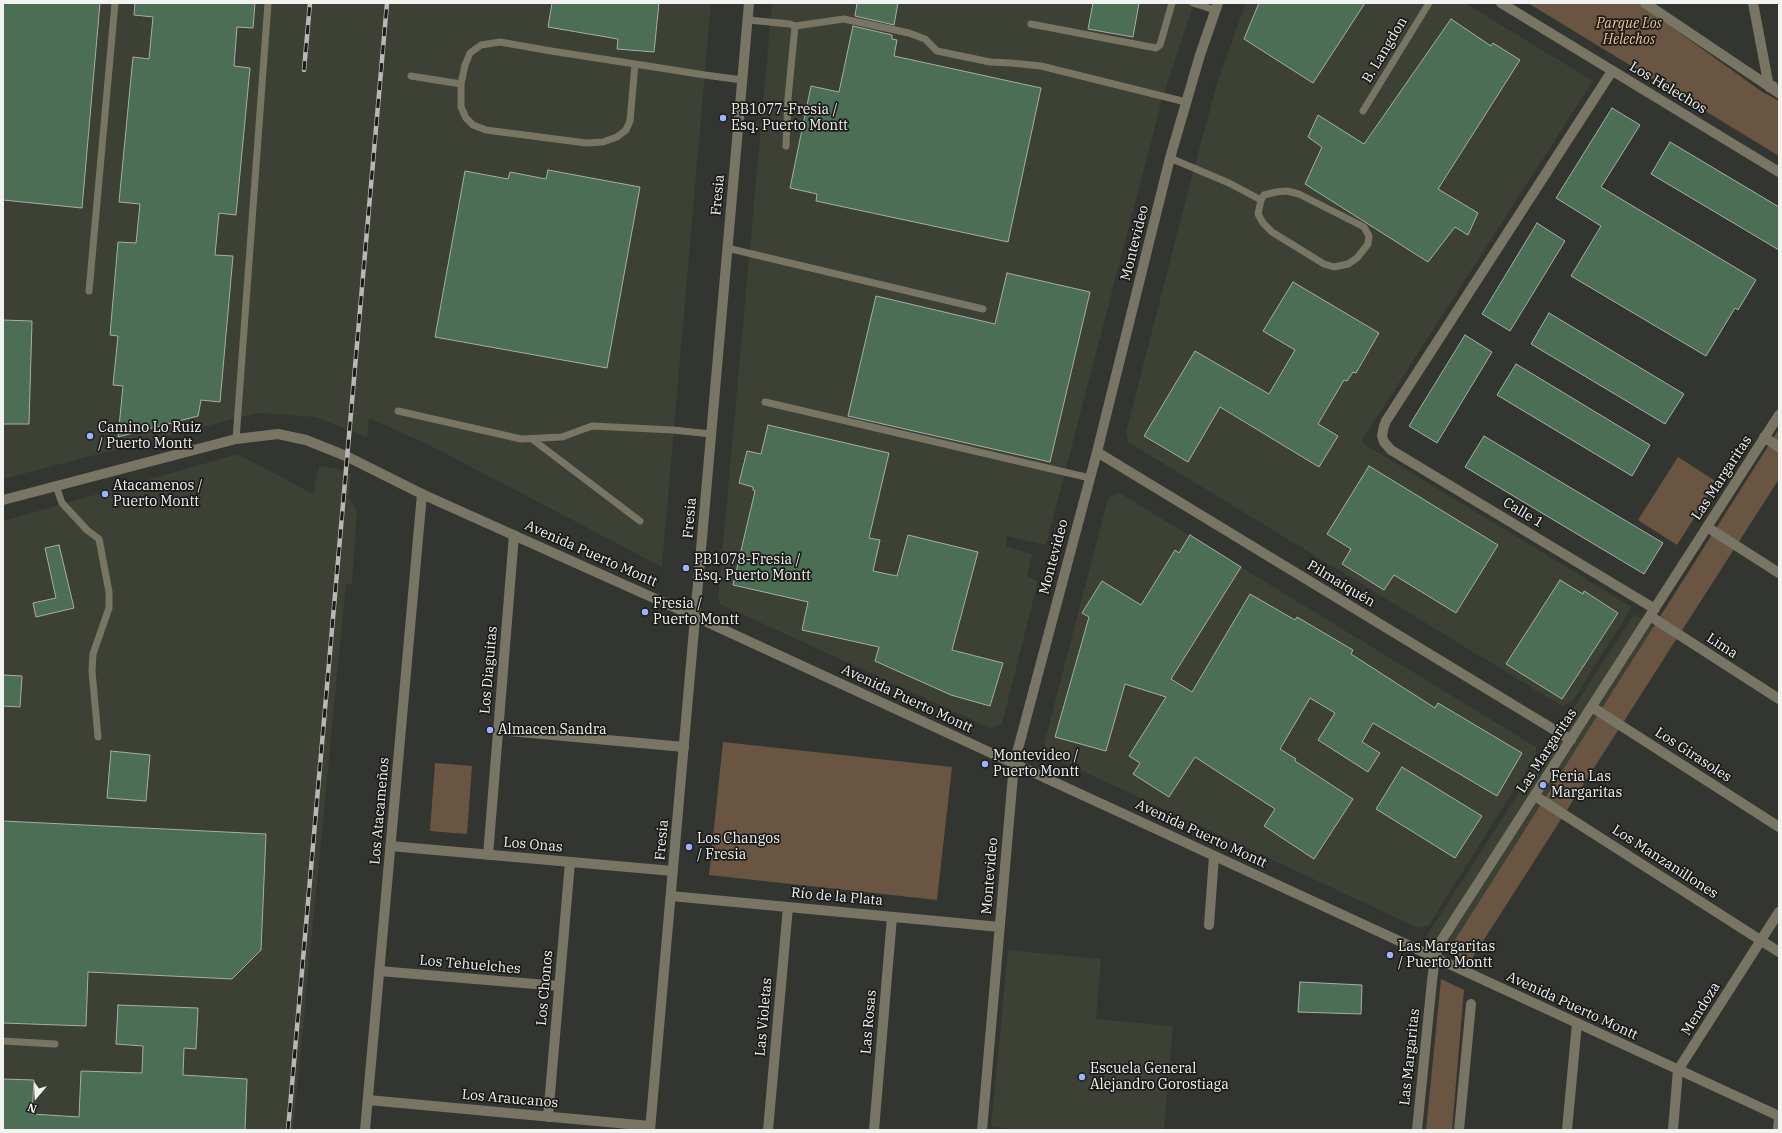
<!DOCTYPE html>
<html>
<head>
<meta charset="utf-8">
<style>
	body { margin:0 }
	#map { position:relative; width:1782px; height:1133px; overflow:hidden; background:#333530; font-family:"IBM Plex Serif",serif }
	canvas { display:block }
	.frame { position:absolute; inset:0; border:4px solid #f2f3f0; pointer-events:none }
	.north { position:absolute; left:16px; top:1077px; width:40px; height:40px; -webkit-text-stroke:3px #1b1c1a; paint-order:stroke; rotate:199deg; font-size:11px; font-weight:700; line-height:16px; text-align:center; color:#f2f3f0 }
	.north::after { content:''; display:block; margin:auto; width:14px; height:18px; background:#f2f3f0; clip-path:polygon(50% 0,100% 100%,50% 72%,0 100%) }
</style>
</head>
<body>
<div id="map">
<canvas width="1782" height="1133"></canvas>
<div class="frame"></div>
<div class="north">N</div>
</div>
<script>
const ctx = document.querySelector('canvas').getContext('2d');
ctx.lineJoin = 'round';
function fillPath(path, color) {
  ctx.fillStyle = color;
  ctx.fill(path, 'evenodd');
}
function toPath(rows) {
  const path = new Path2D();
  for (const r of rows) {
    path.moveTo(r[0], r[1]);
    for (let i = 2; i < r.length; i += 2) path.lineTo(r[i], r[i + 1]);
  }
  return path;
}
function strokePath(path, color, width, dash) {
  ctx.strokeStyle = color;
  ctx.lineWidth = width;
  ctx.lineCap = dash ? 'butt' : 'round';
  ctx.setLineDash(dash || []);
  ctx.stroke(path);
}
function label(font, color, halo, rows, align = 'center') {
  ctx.font = font + ' "IBM Plex Serif",serif';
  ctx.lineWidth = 3.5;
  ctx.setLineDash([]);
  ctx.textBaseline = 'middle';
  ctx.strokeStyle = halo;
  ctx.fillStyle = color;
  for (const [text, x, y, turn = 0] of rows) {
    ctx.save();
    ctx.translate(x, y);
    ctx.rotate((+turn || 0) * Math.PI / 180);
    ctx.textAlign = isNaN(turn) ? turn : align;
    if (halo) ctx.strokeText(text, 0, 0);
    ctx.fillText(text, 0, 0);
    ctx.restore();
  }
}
const built = toPath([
	[3,3,711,3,662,567,433,447,369,418,367,437,315,417,257,413,3,479],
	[772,3,1194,3,1163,96,1046,545,1007,536,1006,546,1032,554,1027,576,1038,581,1002,724,990,728,720,604,718,598],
	[1246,3,1465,3,1593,81,1361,442,1632,607,1572,702,1562,706,1128,442,1126,432,1194,168,1218,80],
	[238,454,313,494,319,466,338,469,351,474,349,498,357,511,352,584,346,584,293,1130,3,1130,3,521],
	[1118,492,1536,747,1536,755,1429,925,1418,928,1048,755,1044,744,1108,498],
	[1634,614,1660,631,1456,953,1424,940],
	[1008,950,1101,959,1096,1019,1173,1026,1164,1130,1022,1130,991,1127]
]);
const green = toPath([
	[1528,3,1638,3,1761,91,1779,101,1779,156],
	[1779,429,1779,479,1469,963,1448,951],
	[1678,457,1717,482,1677,545,1638,520],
	[723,742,952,767,937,900,709,875],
	[435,763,472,766,467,834,430,831],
	[1441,979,1464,990,1452,1130,1426,1130]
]);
const building = toPath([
	[3,3,100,3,82,208,3,200,3,3],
	[135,3,255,3,253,28,237,27,234,66,250,68,236,215,219,213,215,255,233,256,220,402,201,400,198,416,118,437,123,386,113,385,118,336,110,335,118,242,136,243,140,204,119,202,133,57,149,59,153,17,134,15,135,3],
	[552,3,659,3,654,52,617,49,618,39,548,27,552,3],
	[857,3,898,3,894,25,855,16,857,3],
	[1093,3,1139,3,1133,37,1088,29,1093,3],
	[1259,3,1365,3,1313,83,1244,39,1259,3],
	[1451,19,1491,46,1493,43,1520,60,1438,189,1478,213,1468,235,1455,227,1428,262,1305,184,1322,147,1308,137,1318,115,1364,144,1451,19],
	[853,26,892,35,892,39,897,40,894,56,1041,88,1008,242,816,201,817,194,790,188,811,86,839,92,853,26],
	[1612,108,1640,125,1601,187,1756,280,1738,310,1735,308,1706,356,1571,276,1601,226,1556,198,1612,108],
	[1670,142,1779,207,1779,250,1651,174,1670,142],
	[548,170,640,187,607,368,435,337,465,171,508,179,510,172,546,179,548,170],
	[1537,223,1565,241,1510,331,1482,314,1537,223],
	[1007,273,1090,292,1050,462,848,416,876,296,995,324,1007,273],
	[1293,282,1379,333,1356,373,1353,372,1347,381,1344,380,1318,424,1338,436,1319,467,1220,407,1188,462,1144,436,1195,351,1269,394,1295,350,1263,331,1293,282],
	[1549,313,1684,394,1665,424,1531,344,1549,313],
	[3,320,32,321,29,424,3,424,3,320],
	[1465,335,1492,352,1437,443,1409,426,1465,335],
	[1516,364,1650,445,1632,476,1497,395,1516,364],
	[768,425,889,453,869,538,880,540,873,571,897,576,908,535,978,552,952,650,1003,663,990,706,951,695,875,661,879,647,802,630,808,602,733,585,755,491,753,490,753,487,739,483,747,451,761,454,768,425],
	[1484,436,1663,543,1644,574,1465,467,1484,436],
	[1369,466,1498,545,1456,613,1394,575,1384,590,1342,564,1351,549,1327,534,1369,466],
	[1190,535,1241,567,1171,679,1192,692,1250,594,1295,620,1297,617,1353,650,1351,654,1435,708,1438,703,1522,753,1497,796,1373,723,1362,742,1380,753,1368,772,1318,740,1335,713,1310,698,1280,749,1296,759,1295,761,1353,799,1314,859,1264,826,1275,809,1195,757,1169,797,1133,774,1140,763,1129,756,1166,697,1125,684,1106,751,1055,737,1089,617,1082,613,1102,581,1141,605,1175,550,1179,553,1190,535],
	[59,545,74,608,36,617,33,603,56,598,45,548,59,545],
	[1560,580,1583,594,1584,591,1618,613,1562,699,1506,664,1560,580],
	[3,675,22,676,20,707,3,706,3,675],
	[111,751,150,755,146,801,107,798,111,751],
	[1402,767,1482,816,1455,858,1376,809,1402,767],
	[3,821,266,834,261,950,232,979,88,972,86,1026,3,1023,3,821],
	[1300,982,1362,985,1361,1014,1298,1012,1300,982],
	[118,1005,198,1008,196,1049,184,1048,183,1075,247,1079,245,1130,3,1130,3,1079,34,1080,32,1114,79,1117,81,1071,142,1073,143,1046,116,1044,118,1005]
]);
const service = toPath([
	[1193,3,1215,10],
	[748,20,790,24,795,26,788,98,786,146],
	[1031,24,1156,48,1160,45,1172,3],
	[795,26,844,19,909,33,925,39,937,51,990,62,1011,63,1041,66,1186,102],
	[635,64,630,121,626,130,617,137,603,142,586,143,486,130,473,125,466,118,461,107,461,84,465,65,470,53,481,45,500,42,551,51,635,64,705,75,742,80],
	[411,76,461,84],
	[1363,111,1429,3],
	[1170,158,1229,183,1261,200],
	[1287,191,1299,194,1364,227,1369,236,1368,244,1357,258,1348,264,1334,267,1324,264,1272,232,1263,223,1258,214,1261,200,1264,195,1276,192,1287,191],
	[727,248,983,309],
	[89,291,115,3],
	[765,402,1090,478],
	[398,411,521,439,562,437,592,426,673,430,711,434],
	[236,439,268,3],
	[532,439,640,521],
	[56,486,62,503,87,530,99,539,109,592,109,608,93,654,92,671,98,737],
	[3,1041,55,1044]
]);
const minor = toPath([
	[1501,3,1779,172],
	[1645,3,1779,93],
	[1753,3,1769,87,1773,86],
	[1612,71,1386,421,1384,426,1382,436,1384,442,1391,450,1655,609],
	[1764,437,1779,447],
	[1097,452,1571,740],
	[1707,527,1779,573],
	[1650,616,1779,699],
	[1592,707,1779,827],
	[498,730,684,747],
	[1535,796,1779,952],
	[390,846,673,871],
	[488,855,514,535],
	[671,896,1000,927],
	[1209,925,1214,856],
	[379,971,559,986],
	[368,1100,650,1126],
	[548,1117,570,862],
	[365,1130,422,494],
	[768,1130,788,907],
	[874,1130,892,917],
	[982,1130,1014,764,1097,452,1170,158,1200,55,1218,3],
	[1417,1130,1432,981,1435,957,1441,941,1779,415],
	[1459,1130,1471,1004],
	[1567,1130,1577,1023],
	[1673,1130,1678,1070,1779,912],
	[1778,1130,1779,1118]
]);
const tertiary = toPath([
	[3,500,236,439,278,434,306,440,346,456,422,494,696,617,1779,1116],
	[650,1130,749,3]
]);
const rail = toPath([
	[304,70,310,3],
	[288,1130,387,3]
]);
const markers = [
	[723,118,4,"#9db4fd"],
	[90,436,4,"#9db4fd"],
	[105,494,4,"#9db4fd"],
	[686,568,4,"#9db4fd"],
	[645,612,4,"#9db4fd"],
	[490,730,4,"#9db4fd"],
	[985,764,4,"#9db4fd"],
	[1543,785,4,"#9db4fd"],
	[689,847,4,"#9db4fd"],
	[1390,955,4,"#9db4fd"],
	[1082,1077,4,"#9db4fd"]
];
const parkNames = [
	["Parque Los",1629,24],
	["Helechos",1629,40]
];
const streetNames = [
	["B. Langdon",1385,50,-59],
	["Los Helechos",1668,88,31],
	["Fresia",718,195,-85],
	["Montevideo",1135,243,-76],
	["Las Margaritas",1722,478,-57],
	["Calle 1",1523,513,31],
	["Fresia",690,518,-85],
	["Avenida Puerto Montt",591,554,24],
	["Montevideo",1054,557,-75],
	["Pilmaiquén",1341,584,31],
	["Lima",1722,646,33],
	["Los Diaguitas",489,670,-85],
	["Avenida Puerto Montt",907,699,25],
	["Las Margaritas",1547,751,-57],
	["Los Girasoles",1693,755,33],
	["Los Atacameños",380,811,-85],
	["Avenida Puerto Montt",1201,834,25],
	["Fresia",662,840,-85],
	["Los Onas",533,845,5],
	["Los Manzanillones",1665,862,33],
	["Montevideo",990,876,-85],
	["Río de la Plata",837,897,5],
	["Los Tehuelches",470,965,5],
	["Los Chonos",545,988,-85],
	["Avenida Puerto Montt",1572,1006,25],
	["Mendoza",1701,1009,-58],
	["Las Violetas",764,1017,-85],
	["Las Rosas",869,1022,-85],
	["Las Margaritas",1410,1057,-84],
	["Los Araucanos",510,1099,5]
];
const poiNames = [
	["PB1077-Fresia /",731,110],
	["Esq. Puerto Montt",731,126],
	["Camino Lo Ruiz",98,428],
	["/ Puerto Montt",98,444],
	["Atacamenos /",113,486],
	["Puerto Montt",113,502],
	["PB1078-Fresia /",694,560],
	["Esq. Puerto Montt",694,576],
	["Fresia /",653,604],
	["Puerto Montt",653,620],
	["Almacen Sandra",498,730],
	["Montevideo /",993,756],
	["Puerto Montt",993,772],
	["Feria Las",1551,777],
	["Margaritas",1551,793],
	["Los Changos",697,839],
	["/ Fresia",697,855],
	["Las Margaritas",1398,947],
	["/ Puerto Montt",1398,963],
	["Escuela General",1090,1069],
	["Alejandro Gorostiaga",1090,1085]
];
fillPath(built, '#3c4035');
fillPath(green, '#695542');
fillPath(building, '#4b6e55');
strokePath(building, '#a7aea9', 1);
strokePath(service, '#797564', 7);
strokePath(minor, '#797564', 10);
strokePath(tertiary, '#797564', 10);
strokePath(rail, '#b8b9b6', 4.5);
strokePath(rail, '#1b1c1a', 3, [9]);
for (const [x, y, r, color] of markers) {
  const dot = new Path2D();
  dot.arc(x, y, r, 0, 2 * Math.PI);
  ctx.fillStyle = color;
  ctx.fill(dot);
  strokePath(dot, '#1b1c1a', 1.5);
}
label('italic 14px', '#f4c190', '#1b1c1a', parkNames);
label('14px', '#f2f3f0', '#1b1c1a', streetNames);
label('14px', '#f2f3f0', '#1b1c1a', poiNames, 'left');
</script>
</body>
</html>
